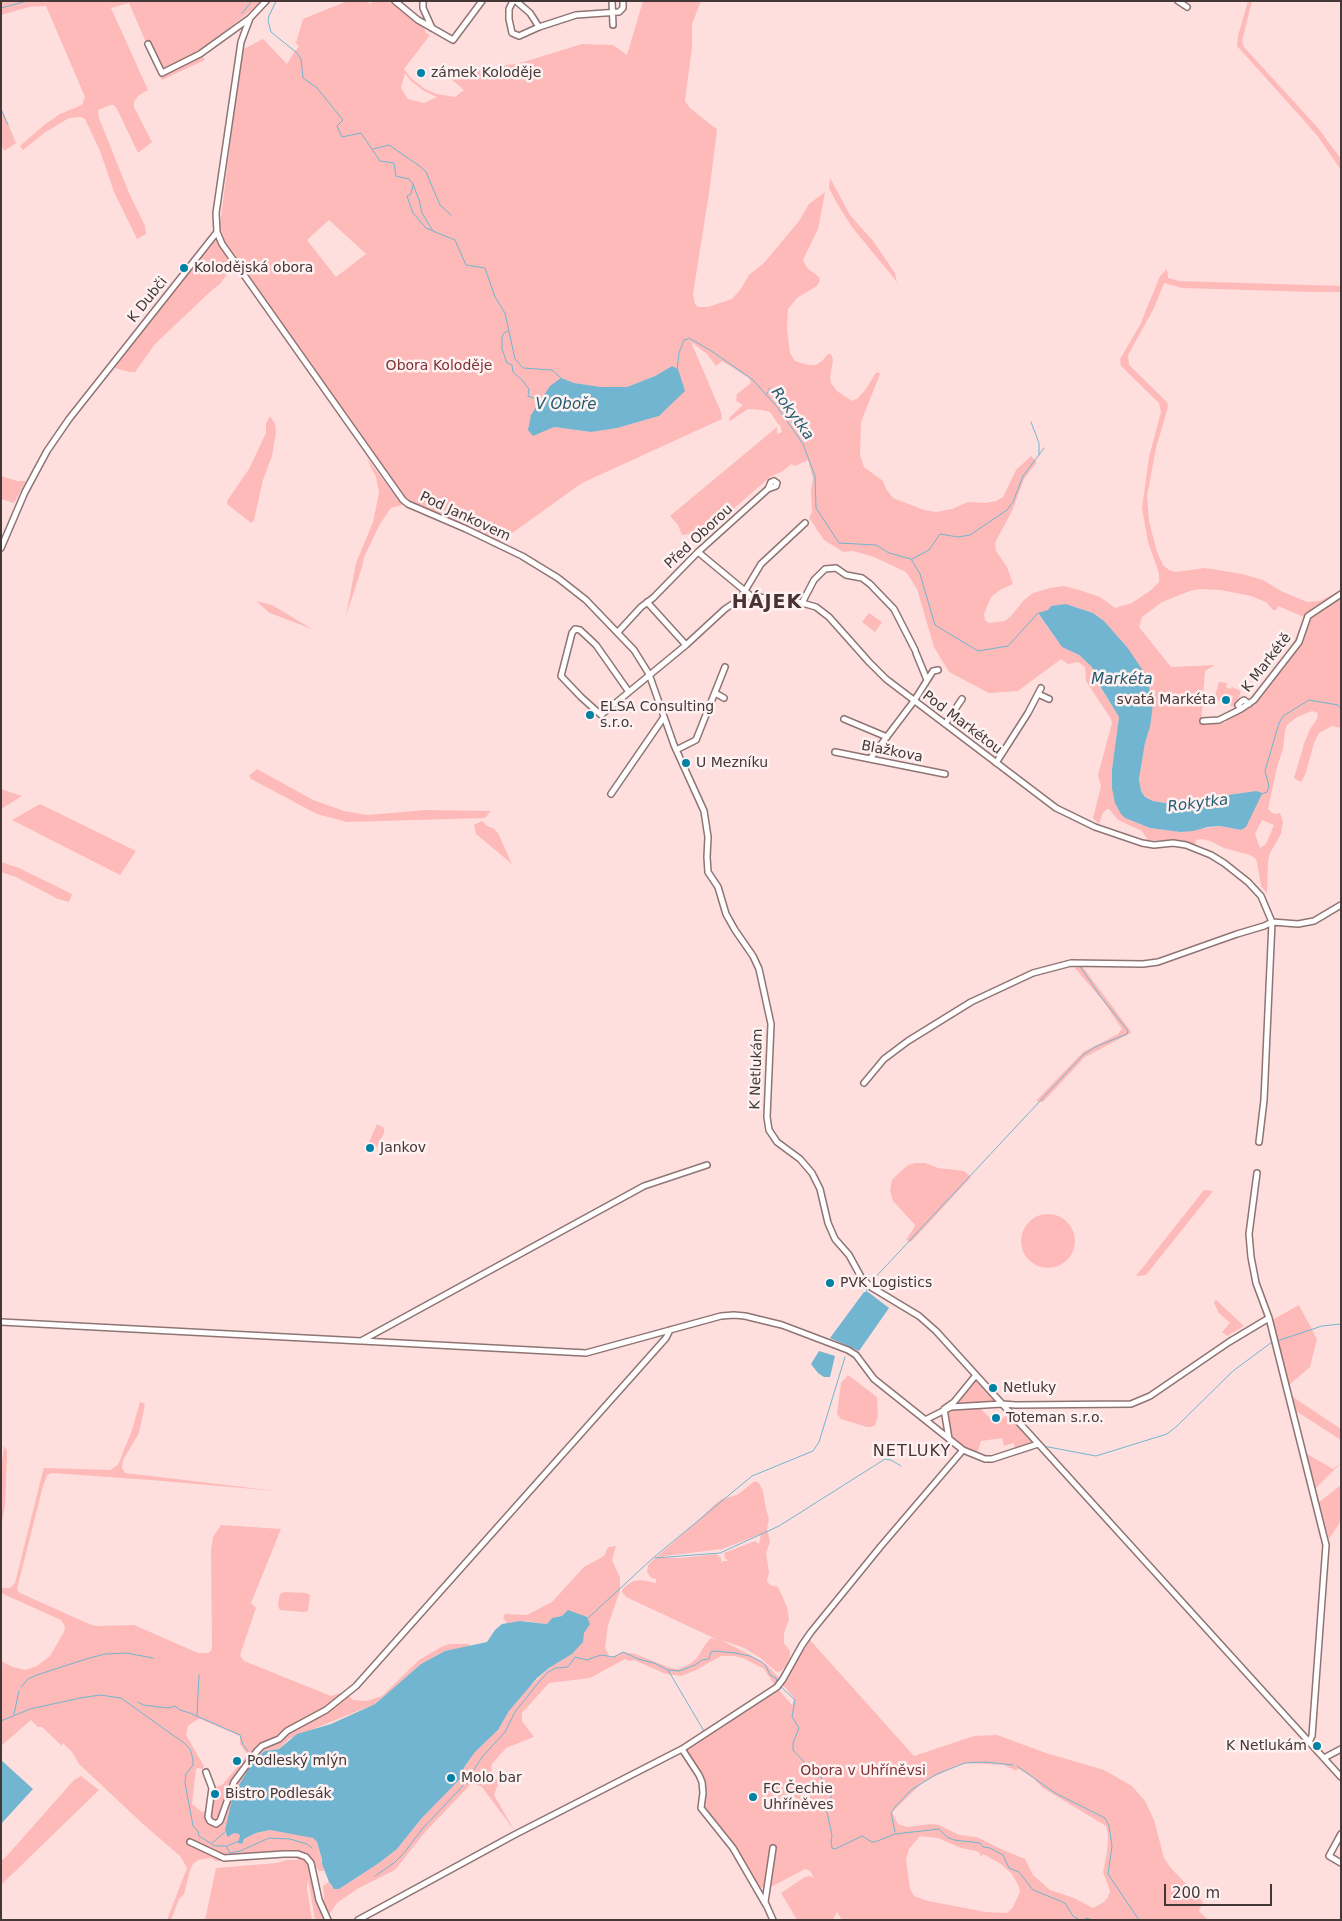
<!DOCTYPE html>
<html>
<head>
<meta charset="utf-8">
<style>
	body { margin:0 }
	#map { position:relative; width:1342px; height:1921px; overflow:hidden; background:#fedfde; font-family:"DejaVu Sans",sans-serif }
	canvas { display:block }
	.frame { position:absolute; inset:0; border:2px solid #433737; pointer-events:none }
	.scale { position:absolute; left:1164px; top:1884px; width:108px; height:22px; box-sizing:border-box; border:2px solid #433737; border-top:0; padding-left:6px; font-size:15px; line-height:18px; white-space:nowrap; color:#433737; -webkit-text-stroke:4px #fef1f1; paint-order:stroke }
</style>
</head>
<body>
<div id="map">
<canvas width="1342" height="1921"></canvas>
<div class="frame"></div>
<div class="scale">200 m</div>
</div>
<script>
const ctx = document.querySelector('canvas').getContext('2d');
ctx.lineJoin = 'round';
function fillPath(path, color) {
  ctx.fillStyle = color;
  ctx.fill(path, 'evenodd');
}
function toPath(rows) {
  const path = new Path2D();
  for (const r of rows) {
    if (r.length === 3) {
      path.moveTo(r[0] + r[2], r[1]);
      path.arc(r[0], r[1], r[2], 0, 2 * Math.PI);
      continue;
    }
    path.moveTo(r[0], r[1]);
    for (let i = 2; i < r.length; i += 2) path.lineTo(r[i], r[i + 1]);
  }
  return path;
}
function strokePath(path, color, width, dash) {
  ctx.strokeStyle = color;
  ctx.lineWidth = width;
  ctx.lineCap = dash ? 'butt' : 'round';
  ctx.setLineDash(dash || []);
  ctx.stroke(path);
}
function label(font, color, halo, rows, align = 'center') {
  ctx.font = font + ' "DejaVu Sans",sans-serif';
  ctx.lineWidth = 5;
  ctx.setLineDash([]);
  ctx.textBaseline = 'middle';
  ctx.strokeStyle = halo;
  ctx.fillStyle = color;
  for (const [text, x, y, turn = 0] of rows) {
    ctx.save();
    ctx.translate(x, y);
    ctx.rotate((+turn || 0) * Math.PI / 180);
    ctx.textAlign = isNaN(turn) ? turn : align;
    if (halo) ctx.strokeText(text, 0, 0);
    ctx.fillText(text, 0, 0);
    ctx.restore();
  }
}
const green = toPath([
	[1,1,263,1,199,52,205,60,162,80,129,3,111,8,148,90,138,96,134,102,134,107,152,142,138,153,117,109,114,105,110,105,98,110,99,118,129,193,145,226,146,234,137,239,114,192,100,151,85,119,81,117,69,118,44,133,23,150,20,146,44,125,60,114,82,105,85,97,46,6,29,7,1,15],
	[347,1,365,1,371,4,373,1,388,1,423,25,426,33,430,35,404,69,412,79,425,89,437,94,455,97,464,90,450,78,459,67,470,71,472,68,461,64,483,71,485,75,506,65,517,64,582,44,613,45,627,55,643,1,701,1,692,24,692,47,685,101,690,108,715,128,716,127,717,130,709,193,693,294,695,304,698,307,708,307,732,299,740,290,749,275,764,263,799,221,809,204,825,192,818,229,803,260,807,268,819,277,820,280,817,286,797,298,788,309,787,329,790,353,795,361,808,365,816,365,822,361,828,354,831,354,833,360,830,377,831,383,837,391,852,401,858,398,866,389,875,374,878,372,880,374,861,422,860,455,864,467,883,481,886,489,893,498,924,510,936,512,952,509,968,502,985,503,996,501,1003,497,1016,470,1028,459,1031,456,1037,462,1024,479,1013,509,995,543,996,551,1007,567,1013,584,1000,590,991,597,984,614,985,620,989,623,1005,621,1011,616,1024,600,1033,593,1050,588,1064,586,1082,591,1100,597,1115,608,1132,603,1151,590,1159,582,1159,573,1148,542,1142,508,1149,457,1161,412,1159,403,1121,366,1120,359,1140,325,1160,276,1167,269,1168,278,1179,281,1341,286,1341,292,1314,292,1182,288,1164,283,1154,308,1128,355,1129,365,1167,402,1168,407,1156,448,1147,496,1149,521,1157,552,1163,565,1169,570,1175,572,1205,568,1242,574,1263,580,1283,592,1307,602,1320,601,1341,590,1341,728,1332,726,1319,733,1314,743,1306,772,1302,781,1300,782,1294,778,1304,744,1310,729,1317,719,1318,713,1312,711,1297,717,1287,725,1285,731,1283,749,1277,767,1268,809,1274,814,1280,813,1283,822,1281,834,1270,853,1268,861,1267,893,1261,886,1257,862,1255,858,1250,855,1224,848,1210,841,1202,839,1196,840,1195,845,1171,841,1148,840,1142,831,1118,820,1109,809,1107,809,1103,813,1099,824,1093,818,1101,786,1098,775,1112,723,1111,719,1086,681,1085,667,1078,662,1068,664,1061,659,1018,691,989,693,949,672,934,647,917,589,906,572,874,557,853,551,843,552,824,540,809,518,812,512,811,489,813,479,808,460,795,466,791,464,783,471,770,477,708,531,682,535,678,525,670,516,777,427,777,434,782,432,780,425,778,424,770,412,762,410,748,409,730,421,729,418,743,405,736,401,737,394,751,383,749,378,722,361,716,366,707,354,691,342,721,412,722,419,582,483,501,541,496,541,451,519,407,501,225,243,220,225,242,50,263,39,287,64,294,52,299,47,296,43,303,19],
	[405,73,411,81,424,91,437,97,424,103,408,99,401,88],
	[329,220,366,254,336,277,307,240],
	[672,366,659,416,617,428,591,432,554,427,574,383,601,387,627,387,655,376],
	[1200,589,1221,590,1251,596,1266,602,1273,610,1276,610,1278,606,1304,617,1293,644,1253,697,1223,716,1227,722,1213,724,1201,723,1205,671,1215,665,1171,667,1139,627,1142,617,1162,602,1190,591],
	[1066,604,1093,613,1104,621,1127,647,1150,727,1145,743,1139,779,1141,791,1145,797,1153,801,1183,806,1213,797,1256,791,1241,830,1220,826,1180,832,1150,828,1125,818,1112,769,1119,717,1098,684,1095,672,1091,666,1079,655,1062,647,1038,614],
	[1262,820,1274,825,1266,844,1260,848,1255,834],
	[1248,1,1252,1,1242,41,1244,47,1318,128,1341,159,1341,170,1319,138,1300,116,1237,46,1238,36],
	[1,107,16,143,4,151,1,144],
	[830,178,850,215,873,241,895,273,897,282,852,227,838,205,829,188],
	[216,240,238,274,228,273,220,284,211,291,155,344,135,372,129,372,115,368,118,362,212,241],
	[270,416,275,424,276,432,272,456,263,480,254,520,251,523,227,504,227,501,249,469,266,433,266,424],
	[366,457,402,505,391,508,380,524,364,557,362,567,346,616,356,563,373,522,379,493,376,477],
	[1,476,17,481,26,481,14,503,1,499],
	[256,601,272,605,312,629,270,613],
	[869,613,882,622,875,632,862,622],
	[1219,682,1227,683,1226,687,1230,689,1232,687,1241,691,1235,707,1230,706,1233,696,1224,694,1221,701,1214,699],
	[257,769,313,800,344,811,367,815,426,810,491,811,485,818,347,822,317,814,251,779,249,776],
	[1,789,22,796,1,809],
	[40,804,136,851,120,875,12,820],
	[482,821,487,826,493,828,498,833,512,864,476,834,474,825],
	[1,862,19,868,72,894,69,902,58,899,16,877,1,872],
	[1082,966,1130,1030,1131,1033,1085,1057,1043,1102,1036,1101,1083,1052,1118,1034,1122,1029,1103,1001,1075,968],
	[377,1124,384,1128,384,1133,375,1150,368,1147,369,1142],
	[916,1163,925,1163,938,1168,964,1171,971,1177,911,1242,906,1240,914,1228,915,1225,893,1201,890,1190,892,1180,900,1172,908,1165],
	[1204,1190,1213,1191,1146,1275,1136,1276],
	[1048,1241,27],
	[1216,1300,1244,1326,1227,1336,1222,1332,1230,1323,1218,1312,1214,1302],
	[1299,1305,1317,1339,1310,1367,1288,1386,1272,1320],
	[848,1375,877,1397,878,1417,875,1425,871,1427,867,1427,841,1419,837,1414,841,1383],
	[975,1380,995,1401,954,1405],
	[1293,1397,1341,1429,1341,1440,1296,1411],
	[140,1402,145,1404,139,1433,123,1460,122,1468,125,1473,277,1491,151,1480,52,1473,47,1475,43,1486,19,1581,17,1589,20,1593,89,1624,96,1626,134,1625,198,1653,208,1653,211,1651,212,1646,211,1551,213,1537,221,1525,281,1529,251,1603,256,1608,241,1652,240,1656,244,1661,331,1696,344,1692,351,1694,350,1697,353,1700,367,1701,382,1696,419,1660,443,1646,449,1644,470,1644,466,1648,445,1651,421,1664,375,1704,289,1739,279,1749,265,1751,255,1758,233,1795,225,1832,228,1837,234,1833,239,1834,241,1836,238,1843,241,1844,244,1839,256,1833,270,1830,305,1836,313,1838,317,1842,324,1871,319,1871,316,1867,312,1869,317,1900,324,1920,315,1920,308,1879,307,1888,312,1920,205,1920,216,1868,277,1863,287,1860,298,1860,294,1856,243,1861,216,1861,211,1858,198,1860,193,1864,190,1870,184,1894,179,1899,171,1920,167,1920,187,1868,180,1856,143,1824,79,1764,72,1752,63,1743,62,1746,42,1727,38,1727,31,1720,1,1746,1,1661,13,1667,25,1670,37,1666,50,1656,64,1632,65,1626,61,1620,1,1593,1,1588,10,1588,15,1583,43,1471,44,1468,110,1470,118,1465,132,1430],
	[198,1719,200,1719,240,1736,240,1744,247,1754,245,1758,222,1785,213,1788,208,1797,206,1811,202,1812,192,1804,196,1769,198,1768,203,1769,204,1766,186,1735,188,1726],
	[980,1408,995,1423,1006,1416,1012,1420,1032,1442,1015,1449,1014,1443,1004,1446,1002,1438,981,1441,977,1454,962,1448,951,1437,946,1413,949,1409],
	[4,1446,7,1450,7,1457,5,1505,1,1527,1,1470],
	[1307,1454,1333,1469,1341,1463,1315,1489],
	[755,1481,759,1483,763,1491,766,1509,769,1519,767,1529,770,1542,766,1553,769,1572,767,1581,770,1585,778,1587,787,1607,789,1619,784,1633,784,1643,790,1651,790,1657,785,1667,781,1671,777,1672,759,1657,742,1647,721,1640,752,1656,767,1665,779,1678,777,1682,774,1684,764,1669,745,1659,735,1656,721,1656,694,1671,681,1676,666,1674,634,1660,630,1661,625,1659,590,1678,549,1683,522,1713,522,1721,534,1737,506,1748,492,1764,491,1769,494,1778,497,1779,499,1782,494,1795,514,1830,482,1787,472,1783,426,1831,395,1870,357,1889,337,1903,328,1916,323,1908,324,1896,323,1886,329,1882,331,1887,339,1889,379,1863,397,1849,421,1819,460,1779,465,1766,475,1752,498,1730,509,1711,528,1688,549,1668,572,1654,562,1616,552,1618,547,1624,526,1621,507,1623,503,1618,505,1614,527,1615,552,1602,584,1567,604,1556,608,1547,616,1546,612,1560,620,1578,620,1591,608,1625,605,1648,610,1658,623,1652,635,1654,671,1668,678,1669,690,1664,697,1658,705,1645,711,1638,718,1640,626,1597,622,1592,623,1588,633,1581,641,1580,656,1583,656,1579,651,1578,647,1572,648,1565,653,1560,700,1519,714,1505,722,1499,737,1495],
	[761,1534,759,1544,755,1541,724,1553,725,1558,728,1561,723,1561,722,1563,721,1558,716,1554,681,1558,663,1558,665,1556,722,1549],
	[1341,1485,1341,1521,1329,1539,1319,1502],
	[287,1592,306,1593,310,1595,308,1611,304,1612,280,1610,278,1606,279,1598,281,1593],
	[810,1640,914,1756,974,1736,997,1735,1046,1753,1104,1770,1132,1786,1145,1801,1154,1820,1164,1858,1170,1867,1203,1902,1199,1911,1208,1920,842,1920,837,1912,833,1920,797,1920,781,1893,805,1877,810,1876,814,1878,810,1871,805,1869,771,1887,757,1888,727,1834,704,1810,703,1803,706,1788,703,1776,685,1750,778,1689,792,1705,794,1698,782,1684],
	[968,1763,1004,1765,1017,1771,1017,1769,1019,1769,1033,1778,1043,1788,1106,1826,1108,1835,1107,1852,1103,1872,1110,1891,1108,1897,1104,1902,1093,1908,1074,1898,1050,1890,1033,1875,1025,1859,1003,1850,977,1837,959,1835,939,1825,931,1824,907,1827,898,1824,892,1812,923,1782,956,1766],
	[920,1836,938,1838,961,1848,976,1851,980,1853,981,1857,983,1854,1001,1864,1012,1874,1019,1887,1020,1892,1013,1907,1007,1913,986,1912,928,1901,914,1896,910,1889,906,1859,909,1849],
	[81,1776,99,1790,1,1885,1,1860,4,1859,74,1780]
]);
const water = toPath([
	[672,366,678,369,685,391,659,416,617,428,591,432,554,427,533,436,528,430,531,415,540,401,550,386,561,378,574,383,601,387,627,387,655,376],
	[1066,604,1093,613,1104,621,1127,647,1146,675,1153,704,1150,727,1145,743,1139,779,1141,791,1145,797,1153,801,1183,806,1213,797,1256,791,1262,793,1261,796,1246,827,1241,830,1220,826,1208,827,1193,831,1180,832,1150,828,1125,818,1121,814,1115,803,1112,788,1112,769,1119,717,1098,683,1095,672,1091,666,1079,655,1062,647,1038,613,1048,610,1051,606],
	[864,1292,868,1292,889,1308,859,1351,830,1338],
	[819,1351,835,1356,830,1377,824,1377,818,1373,811,1364],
	[568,1610,587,1617,590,1624,584,1633,583,1642,572,1654,549,1668,537,1678,509,1711,498,1730,475,1752,465,1766,460,1779,421,1819,397,1849,379,1863,339,1889,334,1889,329,1882,322,1864,322,1860,317,1842,313,1838,270,1830,256,1833,244,1839,242,1844,238,1843,240,1836,239,1834,234,1833,228,1837,227,1836,225,1830,233,1795,255,1758,265,1751,279,1749,297,1734,331,1724,375,1704,421,1664,445,1651,487,1642,495,1630,502,1624,520,1621,547,1624,552,1618,562,1616],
	[1,1760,33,1789,1,1824]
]);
const stream = toPath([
	[276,1,269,16,268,21,271,32,297,53,301,59,303,78,317,88,343,120,337,126,342,137,361,133,380,161,394,163,396,176,409,179,413,184,419,200,422,213,433,231,455,240,466,265,485,268,495,297,505,313,515,359,523,368,552,370,561,378],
	[1,8,27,1],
	[242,13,252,1],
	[1,109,8,125],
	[373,149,389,145,421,167,426,172,440,205,451,215],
	[413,185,411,194,407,196,413,213,426,228,433,231],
	[508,331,504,333,502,337,502,349,507,363,512,365,513,372,522,380,529,389,528,396,536,399],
	[689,338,713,352,753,380,778,408,803,444,815,476,816,508,839,543,876,545,889,553,911,559,920,574,935,625,978,651,1008,646,1038,613],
	[677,370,679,353,684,340,688,339],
	[767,394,770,388],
	[1031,422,1039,443,1039,455],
	[912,559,929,550,940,534,958,537,970,535,1007,510,1013,502,1023,476,1044,448],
	[1261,794,1267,792,1269,786,1265,771,1279,723,1283,716,1309,700,1338,705,1341,709],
	[871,1282,1083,1055,1095,1047,1127,1034,1128,1031,1101,997,1079,965],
	[866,1287,867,1293],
	[1277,1341,1322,1326,1341,1324],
	[1043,1446,1096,1456,1167,1434,1177,1426,1233,1371,1272,1342],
	[1036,1448,1037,1447],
	[991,1462,1033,1448],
	[655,1558,720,1553,779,1526,885,1459,891,1460,901,1466],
	[587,1619,653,1558,752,1476,813,1451,819,1442,845,1357],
	[668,1670,704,1731],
	[780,1686,795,1700,792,1717,799,1728,793,1743,793,1750,808,1766,818,1772,831,1795,831,1799,826,1808,832,1835,831,1841,832,1848,835,1849,862,1836,872,1842,875,1842,895,1834,939,1829,947,1837,954,1840,980,1843,983,1847,990,1848,1003,1855,1009,1868,1019,1872,1033,1890,1065,1903,1073,1916,1080,1920],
	[21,1687,28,1679,37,1675,86,1659,105,1654,126,1653,153,1658],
	[138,1702,143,1705,168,1708,175,1706,180,1710,190,1713,240,1735,243,1745,248,1751],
	[14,1714,19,1691],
	[197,1716,199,1675],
	[1,1721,30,1709,80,1698,100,1695,121,1698,184,1743,190,1749,193,1759,193,1765,186,1774,185,1783,193,1826,198,1831,199,1836,215,1846,226,1846,230,1853,240,1851,269,1838,290,1839,307,1844,312,1848],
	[1017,1766,1055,1793,1105,1818,1109,1826,1112,1846,1108,1874,1139,1920],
	[895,1832,891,1813,895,1807,911,1790,937,1774,965,1763,985,1762,1013,1765],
	[212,1843,225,1832],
	[227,1846,239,1841],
	[375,1876,394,1863,404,1853,423,1828,462,1787,483,1756,505,1732,515,1712,539,1682,548,1672,556,1668,568,1667,575,1657,587,1660,601,1655,614,1657,623,1652,638,1659,654,1663,668,1670,679,1671,695,1665,702,1660,709,1659,711,1652,714,1651,735,1653,750,1656,762,1662,766,1666,770,1675,776,1678,777,1683],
	[1083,1920,1087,1918,1092,1920]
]);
const minor = toPath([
	[266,1,250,18,241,42,216,213,217,232,222,244,403,500,408,504,466,529,522,556,558,578,586,600,634,650,649,674,674,745,704,811,708,837,707,857,708,872,718,887,726,914,735,930,753,956,759,969,771,1024,767,1117,769,1130,777,1142,800,1159,812,1173,820,1189,828,1223,835,1239,849,1255,861,1277,871,1287,919,1316,936,1331,1341,1777],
	[395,1,418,20,453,40,482,1],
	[423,1,423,8,432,28],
	[513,1,509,9,509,19,512,33,519,36,539,27,576,15,619,12,623,8,623,1],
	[516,1,530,13,539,27],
	[612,1,613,25],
	[1178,1,1187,7],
	[148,44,162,73,200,54,250,18],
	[774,481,777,483,776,486,768,489,771,482,774,481],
	[1,548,25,492,47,451,69,419,217,232],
	[698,552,751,596],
	[740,599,761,564,805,523],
	[647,602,686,645],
	[802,603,814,580,825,569,836,568,846,575,862,578,870,584,894,609,915,650],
	[618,632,641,607,653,598,698,552,768,489],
	[916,653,927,680],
	[629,692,596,645,580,630,575,629,572,633,561,676,581,697,601,715,686,645,725,609,740,599,751,596,766,598,802,603,816,607,829,617,869,662,886,679,1056,808,1095,827,1142,843,1154,845,1173,843,1186,845,1211,855,1224,863,1248,882,1261,896,1272,922],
	[715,693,724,698],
	[1038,694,1049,699],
	[1241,709,1238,705,1242,701,1244,700,1249,704],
	[844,719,887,737],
	[1203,721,1219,720,1241,709,1254,700,1299,642,1308,616,1341,594],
	[945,724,962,699],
	[676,750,696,740,725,667],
	[835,752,945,774],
	[870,759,914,701,933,671,938,670],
	[996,763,1028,713,1041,688],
	[611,794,664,717],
	[1272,922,1298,924,1314,921,1341,905],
	[864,1083,884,1059,908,1041,971,1002,1033,973,1071,963,1143,964,1158,962,1237,934,1264,926,1272,922],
	[1259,1142,1264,1100,1272,922],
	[1257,1173,1249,1234,1251,1257,1256,1283,1269,1318,1326,1545,1312,1736,1309,1742],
	[1,1322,361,1341,644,1186,707,1165],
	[362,1341,586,1353,721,1316,734,1315,745,1316,782,1325,848,1350,856,1355,874,1379,963,1450,985,1459,992,1459,1038,1444],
	[925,1420,951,1407,1002,1404,1016,1405,1131,1404,1150,1396,1229,1342,1269,1318],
	[949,1439,944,1409,954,1402,976,1375],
	[682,1749,699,1775,702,1782,703,1793,701,1808,733,1848,766,1905],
	[1324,1758,1341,1749],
	[206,1772,212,1788,208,1817,210,1821,216,1824,220,1821,234,1782,257,1751,262,1746,279,1739,287,1731,326,1710,356,1686,666,1338,670,1330],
	[1341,1834,1329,1856,1341,1863],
	[190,1842,224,1858,284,1854,298,1854,306,1857,311,1863,319,1900,328,1920],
	[773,1848,765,1902,773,1920],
	[358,1920,514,1835,682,1749,777,1687,783,1679,802,1645,811,1632,881,1546,963,1450]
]);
const markers = [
	[421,73,5,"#0082a6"],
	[184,268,5,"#0082a6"],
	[1226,700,5,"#0082a6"],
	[590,715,5,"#0082a6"],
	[686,763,5,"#0082a6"],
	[370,1148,5,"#0082a6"],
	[830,1283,5,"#0082a6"],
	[993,1388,5,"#0082a6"],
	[996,1418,5,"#0082a6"],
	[1317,1746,5,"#0082a6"],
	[237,1761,5,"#0082a6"],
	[451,1778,5,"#0082a6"],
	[215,1794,5,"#0082a6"],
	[753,1797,5,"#0082a6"]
];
const poiNames = [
	["zámek Koloděje",431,73],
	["Kolodějská obora",194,268],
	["svatá Markéta",1216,700,"right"],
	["ELSA Consulting",600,707],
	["s.r.o.",600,723],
	["U Mezníku",696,763],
	["Jankov",380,1148],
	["PVK Logistics",840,1283],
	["Netluky",1003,1388],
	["Toteman s.r.o.",1006,1418],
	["K Netlukám",1307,1746,"right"],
	["Podleský mlýn",247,1761],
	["Molo bar",461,1778],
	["FC Čechie",763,1789],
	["Uhříněves",763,1805],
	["Bistro Podlesák",225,1794]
];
const streetNames = [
	["K Dubči",148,300,-51],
	["Pod Jankovem",465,517,25],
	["Před Oborou",699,537,-43],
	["K Markétě",1267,663,-52],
	["Pod Markétou",962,723,37],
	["Blažkova",892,752,11],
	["K Netlukám",757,1069,-88]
];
const parkNames = [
	["Obora Koloděje",439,366],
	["Obora v Uhříněvsi",863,1771]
];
const waterNames = [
	["V Oboře",566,405],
	["Rokytka",792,414,54],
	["Markéta",1122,680],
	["Rokytka",1198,804,-7]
];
const quarterNames = [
	["NETLUKY",912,1452]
];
const districtNames = [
	["HÁJEK",767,603]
];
fillPath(green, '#fdbab8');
fillPath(water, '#71b5d0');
strokePath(stream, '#71b5d0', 1);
strokePath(minor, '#8f7473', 8);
strokePath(minor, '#fff', 5);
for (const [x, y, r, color] of markers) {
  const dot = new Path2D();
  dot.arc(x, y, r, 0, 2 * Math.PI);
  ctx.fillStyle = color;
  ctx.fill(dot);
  strokePath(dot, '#fef1f1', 2);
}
label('14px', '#433737', '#fef1f1', poiNames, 'left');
label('14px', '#433737', '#fef1f1', streetNames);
label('14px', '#7f3034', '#fef1f1', parkNames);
label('italic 15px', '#245b6f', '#fef1f1', waterNames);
ctx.letterSpacing = '1px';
label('16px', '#4a3232', '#fef1f1', quarterNames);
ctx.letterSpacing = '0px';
ctx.letterSpacing = '1px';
label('bold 19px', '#4a3232', '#fef1f1', districtNames);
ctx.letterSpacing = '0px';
</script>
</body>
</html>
